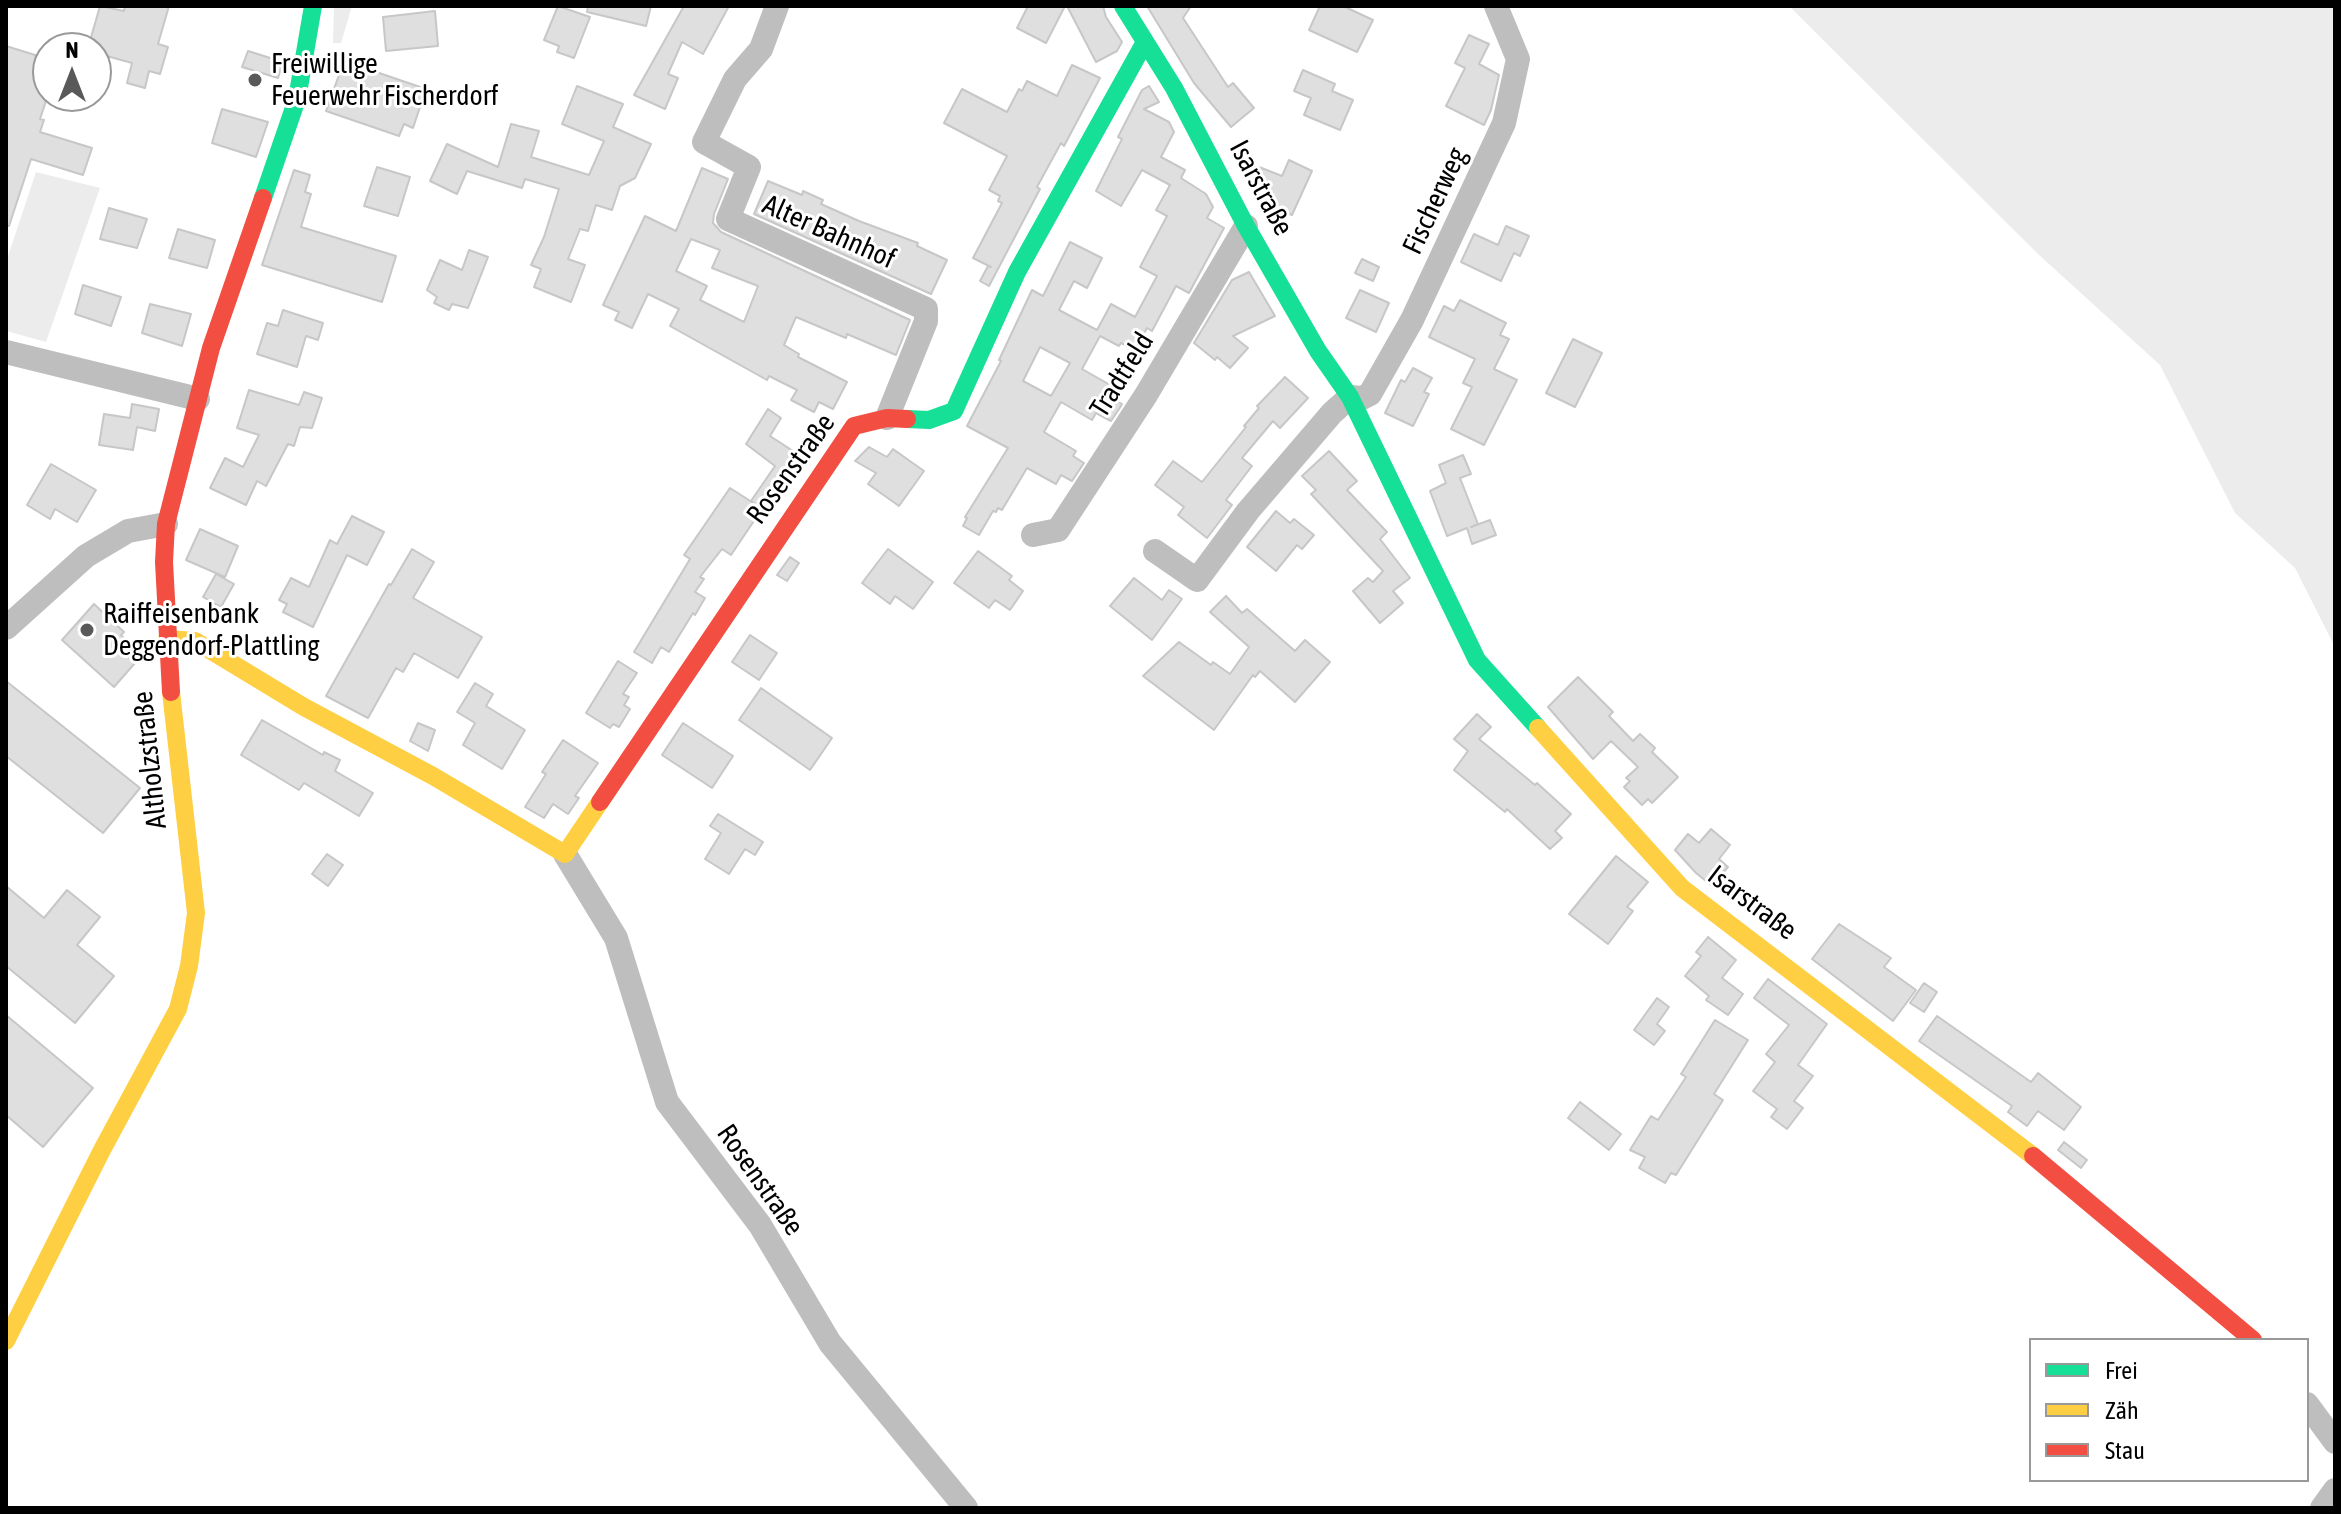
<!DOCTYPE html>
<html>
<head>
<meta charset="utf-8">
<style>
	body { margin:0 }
	#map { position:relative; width:2341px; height:1514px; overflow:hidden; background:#fff; font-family:"Asap Condensed",sans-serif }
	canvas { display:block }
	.frame { position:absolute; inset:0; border:8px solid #000; pointer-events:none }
	.legend { position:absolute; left:2029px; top:1338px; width:280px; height:144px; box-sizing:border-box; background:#fff; border:2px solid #999; margin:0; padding:10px 14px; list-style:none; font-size:24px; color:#000 }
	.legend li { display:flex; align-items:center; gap:16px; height:40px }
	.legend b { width:40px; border:2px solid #999 }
	.north { position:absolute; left:32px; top:32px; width:80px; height:80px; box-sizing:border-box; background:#fff; border:2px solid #999; border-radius:50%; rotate:0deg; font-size:22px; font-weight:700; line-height:32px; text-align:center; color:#000 }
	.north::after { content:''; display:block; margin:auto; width:28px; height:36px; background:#595959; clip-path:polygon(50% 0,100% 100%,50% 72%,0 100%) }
</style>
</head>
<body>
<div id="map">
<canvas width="2341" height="1514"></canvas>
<div class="frame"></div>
<ul class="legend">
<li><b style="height:10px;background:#16e098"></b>Frei</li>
<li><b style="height:10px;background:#ffcf43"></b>Zäh</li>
<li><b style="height:10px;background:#f24e42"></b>Stau</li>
</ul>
<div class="north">N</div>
</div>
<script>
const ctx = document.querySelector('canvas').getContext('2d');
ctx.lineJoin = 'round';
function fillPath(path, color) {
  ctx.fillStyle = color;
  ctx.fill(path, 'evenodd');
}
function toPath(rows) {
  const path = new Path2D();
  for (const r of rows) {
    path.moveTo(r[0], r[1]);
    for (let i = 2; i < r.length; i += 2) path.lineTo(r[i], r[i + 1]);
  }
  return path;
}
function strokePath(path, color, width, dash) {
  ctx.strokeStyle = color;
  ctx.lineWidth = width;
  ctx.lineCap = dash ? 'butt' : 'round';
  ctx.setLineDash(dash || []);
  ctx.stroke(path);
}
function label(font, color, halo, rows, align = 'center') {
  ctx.font = font + ' "Asap Condensed",sans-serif';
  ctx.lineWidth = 6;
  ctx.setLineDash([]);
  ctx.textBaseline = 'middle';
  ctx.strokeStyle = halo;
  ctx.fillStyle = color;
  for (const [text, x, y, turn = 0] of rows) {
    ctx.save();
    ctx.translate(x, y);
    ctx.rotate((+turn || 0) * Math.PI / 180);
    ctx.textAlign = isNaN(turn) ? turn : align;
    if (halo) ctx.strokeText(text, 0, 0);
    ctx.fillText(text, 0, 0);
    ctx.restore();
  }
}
const green = toPath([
	[334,6,352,6,341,43,333,43],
	[1789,6,2335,6,2335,647,2295,568,2235,513,2160,365,2038,254],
	[36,172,100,188,46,342,6,331,6,262]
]);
const building = toPath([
	[100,6,124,11,125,6,169,6,158,44,168,47,160,74,149,71,145,88,127,83,132,63,96,53,96,48,88,48,100,6],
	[558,6,590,17,574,58,557,52,559,46,544,40,558,6],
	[588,6,651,6,646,26,587,12,588,6],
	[684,6,729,6,703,54,682,42,668,74,678,78,665,109,634,95,684,6],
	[1028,6,1065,6,1046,43,1017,28,1028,6],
	[1067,6,1103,6,1106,17,1122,42,1117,51,1096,62,1067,6],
	[1147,6,1191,6,1183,18,1228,87,1233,83,1254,108,1231,127,1194,83,1147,6],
	[1320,6,1343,6,1373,20,1357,52,1309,30,1320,6],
	[435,11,438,46,386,51,383,17,435,11],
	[1469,35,1489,44,1479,64,1499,75,1491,110,1484,125,1446,106,1465,68,1455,63,1469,35],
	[6,46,48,59,48,95,40,119,44,120,40,132,92,148,83,175,31,159,9,226,6,226,6,46],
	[248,51,283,62,278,78,242,67,248,51],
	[344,61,426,89,413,128,404,124,399,136,326,111,344,61],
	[1072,65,1100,78,1064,146,1061,143,1037,187,1040,189,989,286,980,281,988,266,991,267,973,258,1002,203,998,201,1000,196,989,190,1007,156,944,123,962,89,1007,112,1019,89,1022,91,1027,81,1057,96,1072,65],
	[1303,70,1335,84,1332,91,1353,100,1340,130,1304,115,1311,98,1294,91,1303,70],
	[577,86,623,104,613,127,651,144,635,178,620,186,612,210,596,205,588,231,580,229,568,259,585,265,571,302,534,287,541,269,531,265,544,237,559,189,525,179,522,188,467,171,457,194,430,181,447,144,498,167,511,124,539,131,531,157,589,175,604,141,562,124,577,86],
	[1149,86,1159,102,1144,109,1169,122,1174,132,1161,157,1185,170,1181,178,1206,194,1213,207,1207,218,1224,228,1189,293,1176,286,1152,331,1147,328,1135,350,1121,343,1119,346,1100,336,1082,369,1112,386,1107,395,1122,404,1121,406,1111,421,1096,413,1092,420,1061,402,1044,432,1076,451,1073,456,1084,463,1072,481,1061,475,1056,484,1027,468,1002,510,998,508,996,512,993,511,979,535,963,526,967,518,965,517,1008,448,967,426,1001,361,999,360,1032,290,1043,296,1070,242,1102,258,1087,288,1074,281,1059,310,1097,330,1111,304,1135,317,1157,276,1140,267,1167,216,1156,210,1170,185,1142,170,1121,206,1096,191,1122,139,1118,137,1142,90,1149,86],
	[1040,347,1070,363,1051,396,1023,381,1040,347],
	[222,109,268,122,256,157,212,143,222,109],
	[1289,160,1312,171,1292,215,1270,205,1273,198,1250,188,1259,167,1282,176,1289,160],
	[377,167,410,177,398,216,364,206,377,167],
	[702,168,728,179,714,214,713,223,721,232,910,320,896,355,847,334,846,338,796,317,784,345,799,354,798,357,847,382,833,409,819,402,814,412,791,400,797,390,769,376,767,380,670,326,679,309,648,294,632,328,615,320,619,312,603,305,645,216,676,231,702,168],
	[691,239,720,250,712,268,758,286,744,322,700,300,707,286,676,271,691,239],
	[294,170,310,175,305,192,311,194,301,227,396,256,382,302,262,265,294,170],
	[768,181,802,195,803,191,823,200,821,204,859,221,918,243,917,246,947,260,931,294,754,214,768,181],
	[109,208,147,219,137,248,100,239,109,208],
	[1506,226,1529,236,1520,256,1514,253,1501,281,1461,262,1474,234,1498,245,1506,226],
	[178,229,215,240,207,268,169,258,178,229],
	[469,250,488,257,468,308,452,304,449,310,434,303,437,297,427,290,440,260,462,270,469,250],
	[1362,259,1379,267,1373,281,1355,273,1362,259],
	[1249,272,1275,316,1233,336,1248,348,1230,368,1217,357,1215,360,1194,343,1232,280,1249,272],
	[83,285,121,297,111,326,75,314,83,285],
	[1360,290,1389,303,1376,332,1346,318,1360,290],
	[1460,300,1506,323,1500,335,1509,339,1494,369,1517,380,1484,445,1451,429,1472,387,1463,383,1475,359,1429,337,1444,306,1454,311,1460,300],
	[150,304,191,314,182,346,142,333,150,304],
	[283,310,323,323,318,340,306,336,297,367,257,354,267,323,278,326,283,310],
	[1573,339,1602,353,1575,407,1546,393,1573,339],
	[1413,368,1432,378,1424,392,1429,394,1413,426,1385,413,1401,380,1405,382,1413,368],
	[1285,377,1308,398,1280,428,1273,421,1242,458,1252,466,1226,500,1232,505,1207,538,1178,515,1184,507,1155,485,1173,461,1202,482,1246,427,1244,426,1259,408,1257,406,1285,377],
	[249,390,299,405,304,392,322,398,312,428,300,427,294,446,288,444,266,486,257,481,246,505,210,488,225,458,243,467,259,435,237,428,249,390],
	[132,404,159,409,155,431,137,427,133,450,99,445,104,414,130,418,132,404],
	[768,409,781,418,770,436,807,460,794,479,790,476,765,511,762,509,731,555,722,549,700,577,704,579,695,592,705,598,695,615,693,613,669,652,661,647,652,663,634,652,690,559,684,555,730,488,755,504,751,501,775,466,746,444,768,409],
	[869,447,887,457,893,449,924,471,899,506,868,484,876,473,855,461,869,447],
	[1329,451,1357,481,1347,490,1387,532,1380,539,1410,578,1393,591,1403,603,1380,623,1353,591,1368,578,1373,582,1383,571,1311,494,1316,490,1302,476,1329,451],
	[1463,455,1471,474,1460,478,1478,524,1471,527,1490,520,1496,535,1472,544,1467,528,1447,536,1430,491,1446,483,1439,465,1463,455],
	[51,464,96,490,77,522,55,509,50,519,27,505,51,464],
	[1276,511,1290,523,1294,519,1314,535,1302,549,1297,545,1276,571,1247,547,1276,511],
	[352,516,384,532,367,565,347,555,313,627,283,612,287,604,279,600,291,578,309,587,330,540,337,544,352,516],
	[200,529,238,546,225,577,186,560,200,529],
	[412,549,434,562,413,598,482,637,458,678,414,653,403,672,396,668,368,718,326,696,389,584,391,585,412,549],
	[888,549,933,582,913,609,895,596,890,604,862,583,888,549],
	[978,551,1012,576,1009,580,1023,591,1010,610,995,600,989,608,954,583,978,551],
	[790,557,799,563,787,581,777,575,790,557],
	[216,574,234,584,221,607,203,597,216,574],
	[1134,578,1162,600,1169,590,1182,599,1152,640,1110,606,1134,578],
	[1226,596,1242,613,1247,609,1295,651,1305,640,1330,662,1295,702,1260,671,1255,677,1253,675,1214,730,1143,676,1179,642,1211,665,1213,662,1230,674,1249,647,1210,612,1226,596],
	[94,604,124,632,121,635,128,642,120,650,135,663,114,687,62,640,94,604],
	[750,635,777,653,759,680,732,662,750,635],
	[618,661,637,673,623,694,629,697,624,705,630,709,619,727,613,724,610,728,586,713,618,661],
	[1578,677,1613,712,1609,716,1633,741,1640,734,1655,748,1652,752,1678,777,1652,803,1648,799,1642,805,1624,787,1630,781,1626,778,1638,767,1611,741,1593,759,1548,707,1578,677],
	[6,681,140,788,103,833,6,756,6,681],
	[475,683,493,694,486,706,525,730,502,769,463,745,475,723,457,712,475,683],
	[761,688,832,738,810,770,739,720,761,688],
	[1477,714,1491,727,1479,739,1535,785,1537,783,1571,814,1555,831,1562,838,1550,849,1507,809,1505,812,1454,770,1468,751,1454,739,1477,714],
	[262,720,323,755,324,752,340,760,335,771,373,793,359,816,304,783,299,790,241,755,262,720],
	[418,723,435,730,428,751,410,741,418,723],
	[683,723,733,756,712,788,662,755,683,723],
	[563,740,598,763,575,796,579,798,568,814,553,804,544,818,525,807,546,774,542,772,563,740],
	[718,814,763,842,755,855,745,849,729,874,705,859,721,833,710,826,718,814],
	[1711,829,1730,845,1719,859,1728,867,1712,886,1696,873,1675,850,1688,834,1699,843,1711,829],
	[327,854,343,865,328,886,312,874,327,854],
	[1616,856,1648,882,1627,907,1633,911,1608,944,1569,914,1616,856],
	[6,886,44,918,67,890,100,917,77,945,114,976,75,1023,6,966,6,886],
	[1839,924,1891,958,1884,967,1916,990,1893,1021,1812,959,1839,924],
	[1708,937,1736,960,1722,978,1743,994,1728,1015,1706,1000,1709,996,1685,976,1701,956,1696,952,1708,937],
	[1768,979,1827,1024,1798,1065,1813,1076,1794,1101,1803,1108,1787,1129,1771,1117,1777,1109,1753,1091,1775,1062,1766,1054,1789,1025,1754,998,1768,979],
	[1924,983,1937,992,1924,1012,1910,1003,1924,983],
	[1657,998,1669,1007,1657,1024,1665,1031,1654,1045,1634,1030,1657,998],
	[6,1015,93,1088,43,1147,6,1115,6,1015],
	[1937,1016,2031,1082,2038,1073,2081,1107,2064,1130,2038,1111,2027,1126,2008,1112,2012,1106,1919,1041,1937,1016],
	[1715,1020,1748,1040,1714,1094,1723,1100,1676,1175,1671,1173,1665,1183,1639,1168,1645,1157,1630,1150,1651,1116,1658,1120,1686,1077,1681,1074,1715,1020],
	[1580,1102,1621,1134,1609,1150,1568,1118,1580,1102],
	[2064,1142,2087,1160,2081,1168,2058,1150,2064,1142]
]);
const street = toPath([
	[777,6,761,49,735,79,704,142,749,167,728,219,926,309,926,321,887,418],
	[6,352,198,399],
	[1033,535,1058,530,1146,395,1246,226],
	[1155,551,1197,580,1248,511,1332,413,1350,397,1362,398,1370,394,1412,320,1504,123,1518,59,1496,6],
	[6,628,86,556,128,531,166,524],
	[565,854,616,938,667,1102,760,1225,830,1343,966,1508],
	[2307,1404,2335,1442],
	[2322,1508,2335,1490]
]);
const fast = toPath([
	[1123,6,1174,88,1246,226,1318,351,1350,397,1477,660,1538,728],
	[263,198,297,99,313,6],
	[907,419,929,420,954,411,1017,272,1145,42]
]);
const slow = toPath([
	[167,639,195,641,304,707,433,776,565,854,600,802],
	[1538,728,1682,888,2033,1156],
	[6,1341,102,1150,178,1009,189,966,196,913,171,692]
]);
const jam = toPath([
	[171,692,164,562,166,524,211,348,263,198],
	[600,802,854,426,887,418,907,419],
	[2033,1156,2253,1340]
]);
const markers = [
	[255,80,8,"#595959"],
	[87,630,8,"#595959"]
];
const poiNames = [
	["Freiwillige",271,64],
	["Feuerwehr Fischerdorf",271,96],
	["Raiffeisenbank",103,614],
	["Deggendorf-Plattling",103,646]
];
const streetNames = [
	["Isarstraße",1261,188,62],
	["Fischerweg",1435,201,-65],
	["Alter Bahnhof",829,232,24],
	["Tradtfeld",1122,375,-58],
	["Rosenstraße",791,469,-54],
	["Altholzstraße",150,760,-96],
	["Isarstraße",1752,903,37],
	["Rosenstraße",760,1180,55]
];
fillPath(green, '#ececec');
fillPath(building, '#dfdfdf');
strokePath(building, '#c7c7c7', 2);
strokePath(street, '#bebebe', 24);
strokePath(fast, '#16e098', 18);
strokePath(slow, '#ffcf43', 18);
strokePath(jam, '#f24e42', 18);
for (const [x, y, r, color] of markers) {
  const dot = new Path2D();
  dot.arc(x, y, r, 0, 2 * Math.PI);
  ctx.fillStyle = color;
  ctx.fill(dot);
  strokePath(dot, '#fff', 3);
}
label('28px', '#000', '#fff', poiNames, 'left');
label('28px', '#000', '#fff', streetNames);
</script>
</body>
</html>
